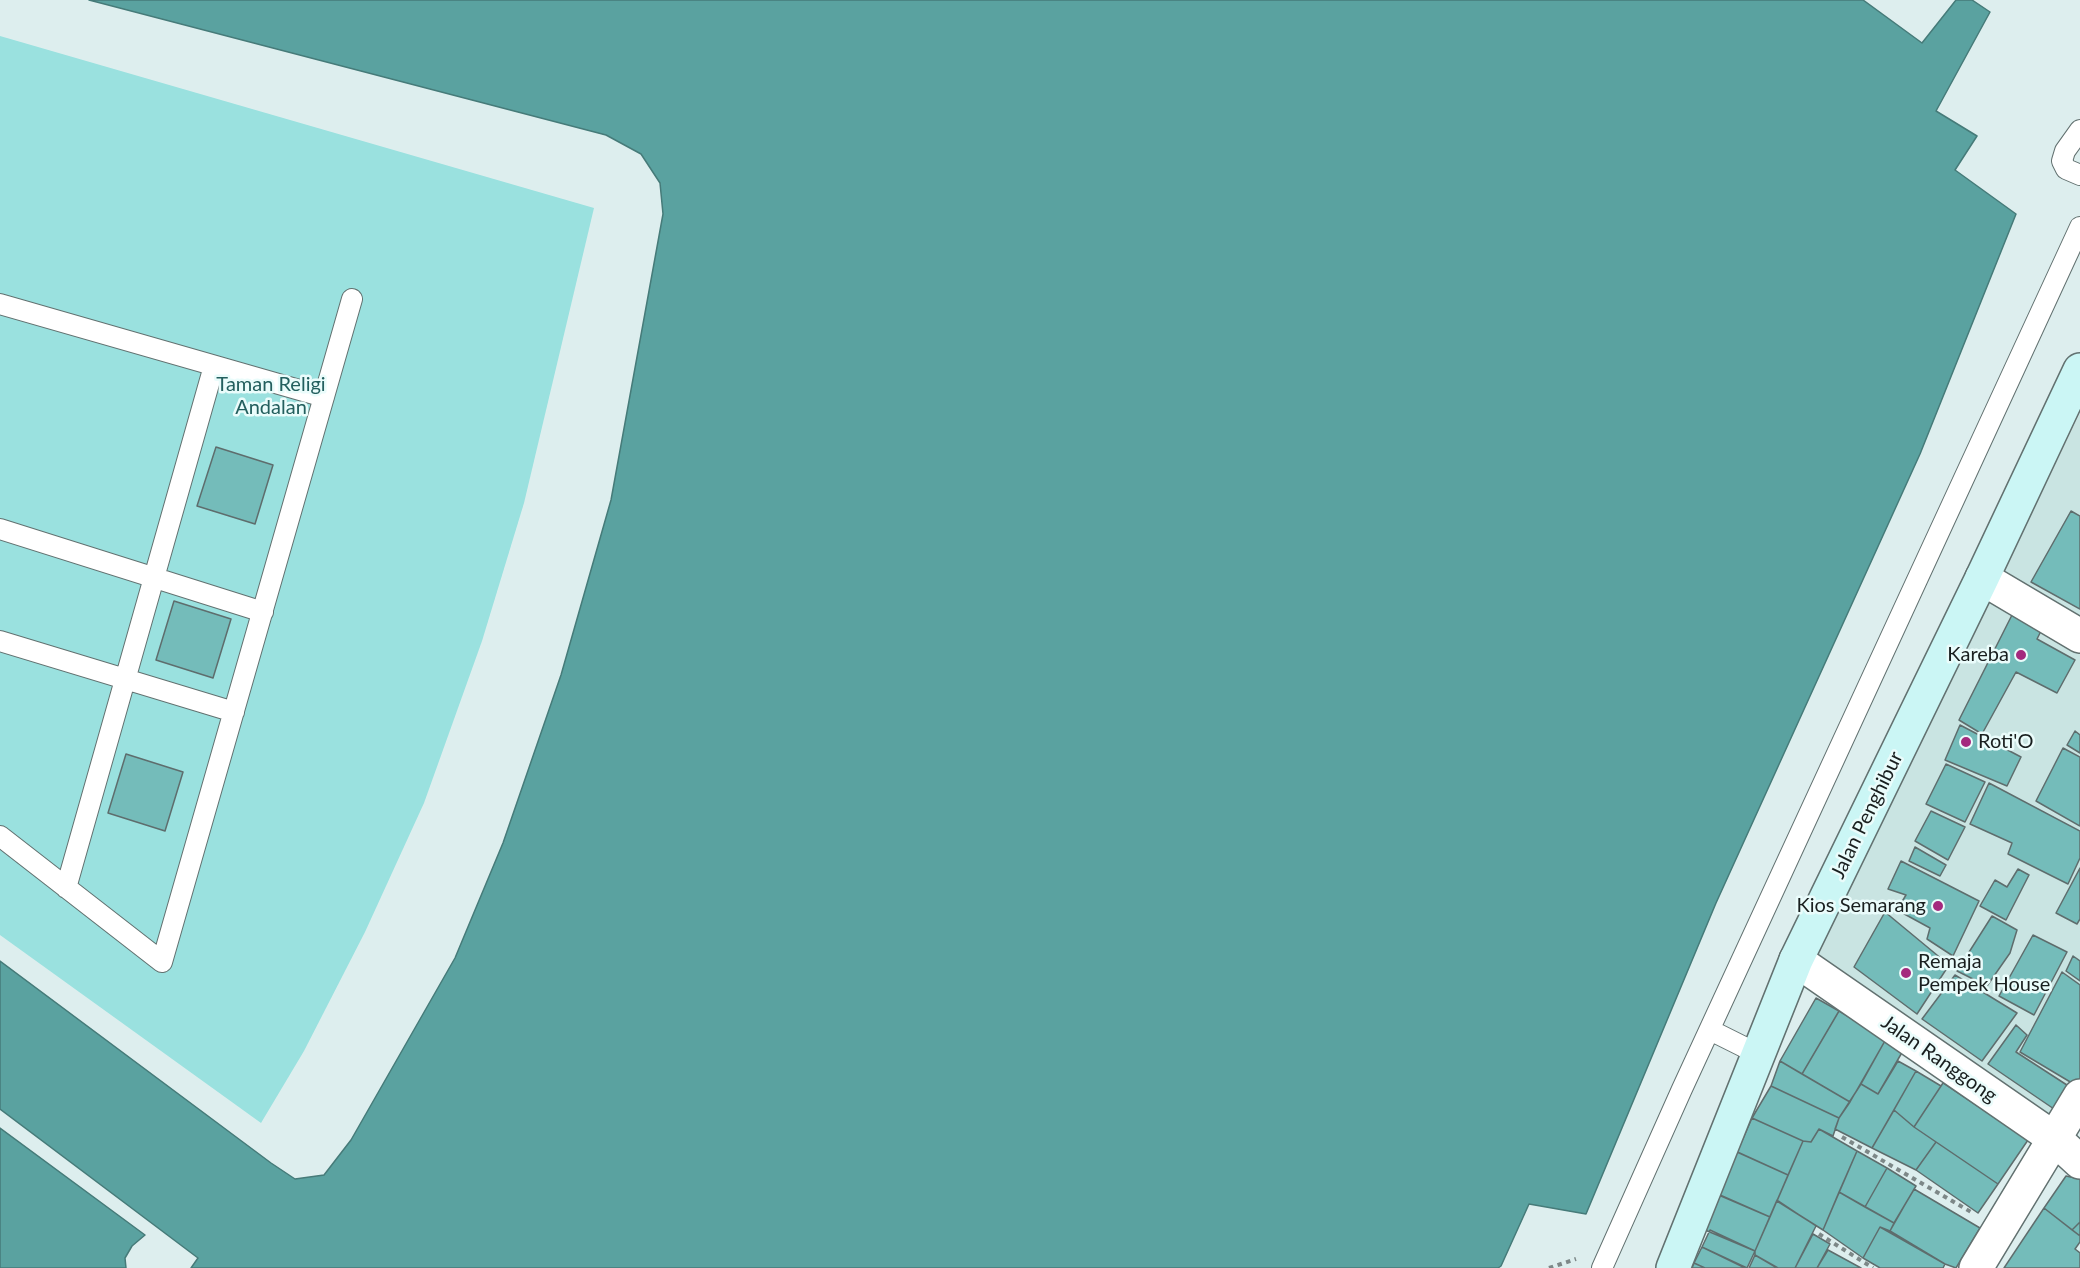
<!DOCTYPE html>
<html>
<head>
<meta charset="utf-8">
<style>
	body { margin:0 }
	canvas { display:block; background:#dee }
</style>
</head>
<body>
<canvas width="2080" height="1268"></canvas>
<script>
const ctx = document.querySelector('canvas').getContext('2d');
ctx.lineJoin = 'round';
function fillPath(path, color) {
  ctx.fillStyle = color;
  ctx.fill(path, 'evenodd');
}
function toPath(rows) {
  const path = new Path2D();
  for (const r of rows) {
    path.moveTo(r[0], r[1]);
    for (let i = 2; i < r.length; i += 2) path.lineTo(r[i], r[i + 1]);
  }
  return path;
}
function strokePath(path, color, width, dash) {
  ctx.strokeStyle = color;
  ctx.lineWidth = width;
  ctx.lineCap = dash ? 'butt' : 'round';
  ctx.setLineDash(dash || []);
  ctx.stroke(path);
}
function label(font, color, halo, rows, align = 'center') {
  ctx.font = font + ' Lato,sans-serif';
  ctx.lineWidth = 5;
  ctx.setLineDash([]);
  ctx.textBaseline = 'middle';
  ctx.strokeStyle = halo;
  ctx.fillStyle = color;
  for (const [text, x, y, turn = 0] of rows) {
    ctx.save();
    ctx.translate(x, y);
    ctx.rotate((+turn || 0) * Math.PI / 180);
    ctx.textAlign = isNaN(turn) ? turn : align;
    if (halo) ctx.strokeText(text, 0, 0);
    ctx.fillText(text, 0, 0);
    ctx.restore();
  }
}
const built = toPath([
	[2080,413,2080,1071,2053,1121,1815,959]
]);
const green = toPath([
	[0,36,594,208,524,503,482,641,424,803,365,932,304,1051,261,1123,0,935]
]);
const water = toPath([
	[89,0,1863,0,1922,43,1956,0,1972,0,1990,12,1936,111,1977,136,1955,170,2016,214,1920,454,1716,903,1586,1214,1529,1204,1501,1266,1498,1268,191,1268,198,1258,0,1109,0,961,271,1163,295,1179,324,1175,351,1140,455,958,503,843,561,675,611,500,663,214,660,183,641,154,606,135,89,0],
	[0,1128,145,1235,132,1246,125,1258,126,1268,0,1268,0,1128]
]);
const building = toPath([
	[216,447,273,465,255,524,197,506,216,447],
	[2071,511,2080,516,2080,609,2031,582,2071,511],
	[174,601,231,619,213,678,156,660,174,601],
	[2013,613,2043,627,2037,639,2075,660,2057,693,2016,672,1982,734,1959,720,2013,613],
	[1960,725,2021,757,2007,786,1945,760,1960,725],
	[2075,731,2080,735,2080,753,2067,745,2075,731],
	[2063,748,2080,757,2080,826,2036,801,2063,748],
	[126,754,183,772,165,831,108,813,126,754],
	[1946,764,1985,782,1965,822,1926,804,1946,764],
	[1989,783,2080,831,2080,858,2068,884,2008,854,2012,843,1970,824,1989,783],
	[1931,811,1965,827,1948,860,1915,841,1931,811],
	[1915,847,1946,865,1940,876,1909,861,1915,847],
	[1901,861,1979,901,1953,956,1927,939,1930,928,1897,910,1906,895,1888,889,1901,861],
	[2080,868,2080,919,2077,924,2056,913,2080,868],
	[2018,869,2029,875,2006,920,1980,906,1995,880,2007,887,2018,869],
	[1885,912,1949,965,1917,1014,1854,967,1885,912],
	[1992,916,2017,930,2010,953,1987,986,1957,971,1992,916],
	[2033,935,2067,952,2034,1015,1999,996,2033,935],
	[2073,956,2080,961,2080,981,2066,971,2073,956],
	[2062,972,2080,985,2080,1081,2077,1086,2020,1052,2062,972],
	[1955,975,2017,1013,1982,1061,1922,1019,1955,975],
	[1816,998,1839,1011,1802,1074,1780,1061,1816,998],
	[1839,1011,1886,1039,1850,1102,1802,1074,1839,1011],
	[2016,1025,2027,1035,2016,1052,2070,1087,2054,1109,1988,1064,2016,1025],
	[1886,1039,1904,1049,1878,1094,1861,1084,1886,1039],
	[1780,1061,1850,1102,1839,1118,1771,1086,1780,1061],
	[1898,1061,1916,1071,1872,1148,1835,1129,1839,1118,1861,1084,1878,1094,1898,1061],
	[1916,1071,1941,1086,1914,1127,1894,1110,1916,1071],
	[1943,1083,2028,1140,1998,1184,1914,1127,1943,1083],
	[1771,1086,1839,1118,1833,1136,1819,1129,1811,1142,1803,1141,1752,1118,1771,1086],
	[1894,1110,1914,1127,1936,1142,1916,1170,1872,1148,1894,1110],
	[1752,1118,1803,1141,1788,1175,1737,1152,1752,1118],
	[1819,1129,1857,1151,1823,1230,1777,1201,1803,1141,1811,1142,1819,1129],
	[1936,1142,1998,1184,1978,1213,1916,1170,1936,1142],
	[1733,1150,1788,1175,1770,1217,1714,1193,1733,1150],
	[1857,1151,1887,1168,1865,1207,1839,1192,1857,1151],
	[1887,1168,1916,1186,1894,1223,1865,1207,1887,1168],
	[2066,1176,2080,1179,2080,1222,2072,1230,2044,1208,2066,1176],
	[1914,1189,1980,1228,1956,1268,1945,1264,1890,1231,1914,1189],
	[1839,1192,1894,1223,1890,1231,1880,1227,1863,1258,1823,1230,1839,1192],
	[1720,1195,1770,1217,1755,1251,1705,1230,1720,1195],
	[1777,1200,1816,1226,1795,1268,1777,1268,1755,1255,1755,1251,1777,1200],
	[2044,1208,2080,1236,2080,1242,2075,1249,2080,1253,2080,1268,2004,1268,2044,1208],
	[2080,1222,2080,1236,2072,1230,2080,1222],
	[1880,1227,1945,1264,1943,1268,1880,1268,1863,1258,1880,1227],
	[1710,1230,1755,1251,1747,1268,1702,1247,1710,1230],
	[1813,1234,1830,1244,1817,1268,1795,1268,1813,1234],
	[1702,1247,1745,1268,1705,1268,1694,1263,1702,1247],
	[1828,1250,1861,1268,1817,1268,1828,1250],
	[1755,1255,1778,1268,1749,1268,1755,1255],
	[1694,1263,1705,1268,1692,1268,1694,1263]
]);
const path = toPath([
	[1842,1137,1971,1212],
	[1819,1234,1873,1268],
	[1549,1268,1576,1259]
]);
const service = toPath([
	[2080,130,2065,151,2062,161,2066,169,2080,175],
	[0,304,324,397],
	[0,529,263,612],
	[0,641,234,712],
	[0,836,162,962,352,299],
	[66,888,214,366],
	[1710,1030,1758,1054],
	[1602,1268,1682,1089,2080,227]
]);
const minor = toPath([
	[1982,578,2080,636],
	[1796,960,2055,1139,2080,1162]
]);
const tertiary = toPath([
	[1976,1268,2080,1096]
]);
const secondary = toPath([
	[1673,1268,1796,960,1982,578,2080,370]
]);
const markers = [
	[2021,655,6,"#a4297e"],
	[1966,742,6,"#a4297e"],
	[1938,906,6,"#a4297e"],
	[1906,973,6,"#a4297e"]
];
const parkNames = [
	["Taman Religi",271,385],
	["Andalan",271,408]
];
const poiNames = [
	["Kareba",2009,655],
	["Roti'O",1978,742,"left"],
	["Kios Semarang",1926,906],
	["Remaja",1918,962,"left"],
	["Pempek House",1918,985,"left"]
];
const streetNames = [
	["Jalan Penghibur",1867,815,-64],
	["Jalan Ranggong",1939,1059,35]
];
fillPath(built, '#c9e4e2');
fillPath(green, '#9ae1df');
fillPath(water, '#5aa2a0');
strokePath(water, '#467b79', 1.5);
fillPath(building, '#74bcba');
strokePath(building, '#5e6d6d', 1.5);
strokePath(service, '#627170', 22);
strokePath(minor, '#627170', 36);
strokePath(tertiary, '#627170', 36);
strokePath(secondary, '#627170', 36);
strokePath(path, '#7d8888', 4, [4.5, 4.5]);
strokePath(service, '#fff', 20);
strokePath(minor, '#fff', 33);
strokePath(tertiary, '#fff', 33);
strokePath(secondary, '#cbf6f5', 33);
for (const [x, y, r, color] of markers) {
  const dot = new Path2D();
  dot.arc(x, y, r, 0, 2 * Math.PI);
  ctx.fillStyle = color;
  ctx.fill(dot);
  strokePath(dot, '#eafcfb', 2);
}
label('20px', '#235f5e', '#eafcfb', parkNames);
label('20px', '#191f1f', '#eafcfb', poiNames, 'right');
label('20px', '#191f1f', '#eafcfb', streetNames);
</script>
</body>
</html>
